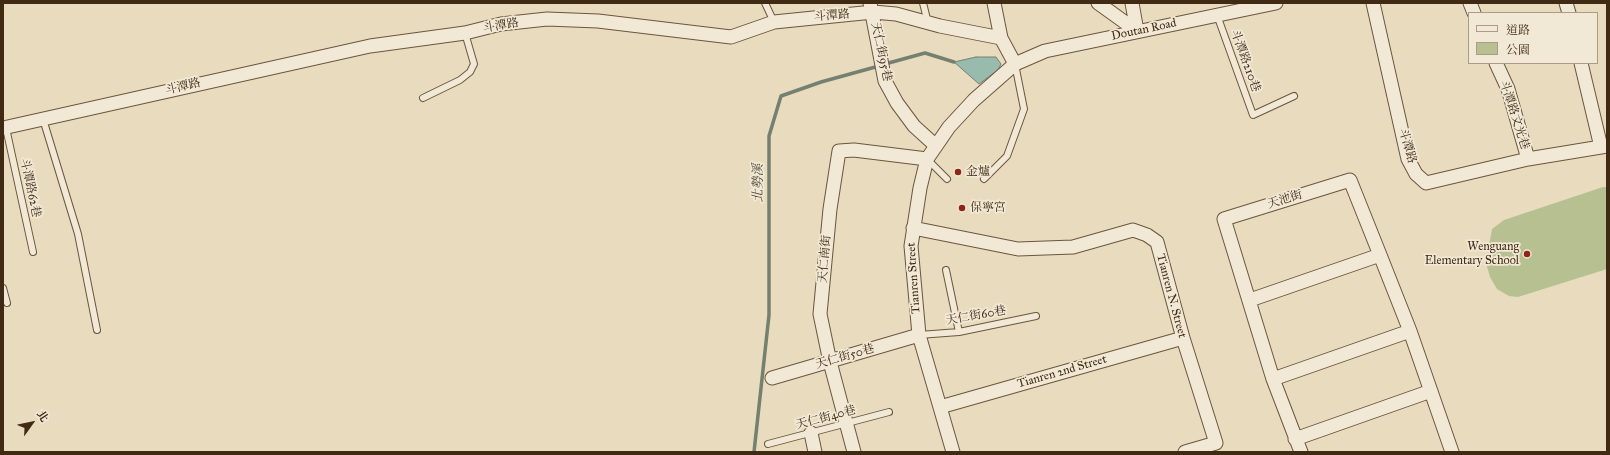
<!DOCTYPE html>
<html>
<head>
<meta charset="utf-8">
<style>
	body { margin:0 }
	#map { position:relative; width:1610px; height:455px; overflow:hidden; background:#e9dbbe; font-family:"IM FELL Great Primer","Noto Serif TC",serif }
	canvas { display:block }
	.frame { position:absolute; inset:0; border:4px solid #412a13; pointer-events:none }
	.legend { position:absolute; left:1468px; top:12px; width:130px; height:52px; box-sizing:border-box; background:#f1e8d5; border:1px solid #ab9c87; margin:0; padding:5px 7px; list-style:none; font-size:12px; color:#412a13 }
	.legend li { display:flex; align-items:center; gap:8px; height:20px }
	.legend b { width:20px; border:1px solid #ab9c87 }
	.north { position:absolute; left:12px; top:403px; width:40px; height:40px; -webkit-text-stroke:3px #f1e8d5; paint-order:stroke; rotate:57deg; font-size:11px; font-weight:700; line-height:16px; text-align:center; color:#412a13 }
	.north::after { content:''; display:block; margin:auto; width:14px; height:18px; background:#412a13; clip-path:polygon(50% 0,100% 100%,50% 72%,0 100%) }
</style>
</head>
<body>
<div id="map">
<canvas width="1610" height="455"></canvas>
<div class="frame"></div>
<ul class="legend">
<li><b style="height:5px;background:#f1e8d5"></b>道路</li>
<li><b style="height:11px;background:#b6c091"></b>公園</li>
</ul>
<div class="north">北</div>
</div>
<script>
const ctx = document.querySelector('canvas').getContext('2d');
ctx.lineJoin = 'round';
function fillPath(path, color) {
  ctx.fillStyle = color;
  ctx.fill(path, 'evenodd');
}
function toPath(rows) {
  const path = new Path2D();
  for (const r of rows) {
    path.moveTo(r[0], r[1]);
    for (let i = 2; i < r.length; i += 2) path.lineTo(r[i], r[i + 1]);
  }
  return path;
}
function strokePath(path, color, width, dash) {
  ctx.strokeStyle = color;
  ctx.lineWidth = width;
  ctx.lineCap = dash ? 'butt' : 'round';
  ctx.setLineDash(dash || []);
  ctx.stroke(path);
}
function label(font, color, halo, rows, align = 'center') {
  ctx.font = font + ' "IM FELL Great Primer","Noto Serif TC",serif';
  ctx.lineWidth = 3.5;
  ctx.setLineDash([]);
  ctx.textBaseline = 'middle';
  ctx.strokeStyle = halo;
  ctx.fillStyle = color;
  for (const [text, x, y, turn = 0] of rows) {
    ctx.save();
    ctx.translate(x, y);
    ctx.rotate((+turn || 0) * Math.PI / 180);
    ctx.textAlign = isNaN(turn) ? turn : align;
    if (halo) ctx.strokeText(text, 0, 0);
    ctx.fillText(text, 0, 0);
    ctx.restore();
  }
}
const green = toPath([
	[1603,187,1607,187,1607,269,1518,297,1509,296,1497,289,1490,277,1486,263,1492,229,1504,220]
]);
const water = toPath([
	[976,57,996,57,1001,64,998,70,979,84,954,62,976,57]
]);
const stream = toPath([
	[885,64,925,53,954,62],
	[754,452,769,315,769,136,781,96,821,82,879,66]
]);
const service = toPath([
	[765,3,774,22],
	[923,3,928,23],
	[1217,15,1253,115,1294,96],
	[423,98,460,80,470,72,474,64,465,33],
	[43,119,78,234,97,330],
	[6,128,33,252],
	[928,160,947,179],
	[984,179,1007,156,1024,109,1015,64],
	[946,270,959,332],
	[3,288,7,303],
	[919,335,959,332,1036,316],
	[768,444,889,412]
]);
const minor = toPath([
	[870,3,885,81,897,103,914,126,936,146],
	[994,3,1001,38],
	[1098,3,1137,31],
	[1132,3,1137,31],
	[1373,3,1408,159,1416,174,1426,183,1528,159,1607,146],
	[1470,3,1474,13],
	[1566,3,1569,13],
	[1496,63,1508,89,1528,159],
	[1581,63,1601,147],
	[3,128,370,46,465,33,501,24,547,19,598,21,731,37,774,22,873,12,896,14,940,26,1001,38,1015,64],
	[913,228,1018,249,1073,247,1133,230,1147,235,1157,242,1183,338,1216,443,1185,452],
	[1250,300,1380,255,1410,331,1452,452],
	[772,378,919,335],
	[1273,379,1410,331],
	[940,407,1183,338],
	[811,433,815,452],
	[1295,439,1431,391],
	[854,452,830,362,820,314,830,209,839,151,854,150,927,159],
	[953,452,919,335,911,246,920,188,927,159,936,146,949,127,974,100,1015,64,1045,51,1276,3],
	[1301,452,1273,379,1224,219,1350,180,1380,255]
]);
const markers = [
	[958,172,4,"#8f2418"],
	[962,208,4,"#8f2418"],
	[1527,254,4,"#8f2418"]
];
const streetNames = [
	["斗潭路",832,16,-5],
	["斗潭路",501,26,-10],
	["Doutan Road",1144,30,-12],
	["天仁街95巷",881,52,78],
	["斗潭路210巷",1245,61,70],
	["斗潭路",183,87,-13],
	["斗潭路文光巷",1514,115,72],
	["斗潭路",1407,146,74],
	["斗潭路62巷",30,188,78],
	["天池街",1285,200,-17],
	["天仁南街",825,259,-85],
	["Tianren Street",914,278,-94],
	["Tianren N. Street",1171,296,75],
	["天仁街60巷",976,316,-10],
	["天仁街50巷",845,357,-16],
	["Tianren 2nd Street",1062,372,-16],
	["天仁街40巷",826,418,-15]
];
const poiNames = [
	["金爐",966,172],
	["保寧宮",970,208],
	["Wenguang",1519,247,"right"],
	["Elementary School",1519,261,"right"]
];
const waterNames = [
	["北勢溪",759,183,-90]
];
fillPath(green, '#b6c091');
fillPath(water, '#98bbae');
strokePath(water, '#758170', 1);
strokePath(stream, '#758170', 3.5);
strokePath(service, '#6b563e', 8);
strokePath(minor, '#6b563e', 15);
strokePath(service, '#f1e8d5', 6);
strokePath(minor, '#f1e8d5', 13);
for (const [x, y, r, color] of markers) {
  const dot = new Path2D();
  dot.arc(x, y, r, 0, 2 * Math.PI);
  ctx.fillStyle = color;
  ctx.fill(dot);
  strokePath(dot, '#f1e8d5', 1.5);
}
label('12px', '#412a13', '#f1e8d5', streetNames);
label('12px', '#412a13', '#f1e8d5', poiNames, 'left');
label('italic 13px', '#574e3a', '#f1e8d5', waterNames);
</script>
</body>
</html>
